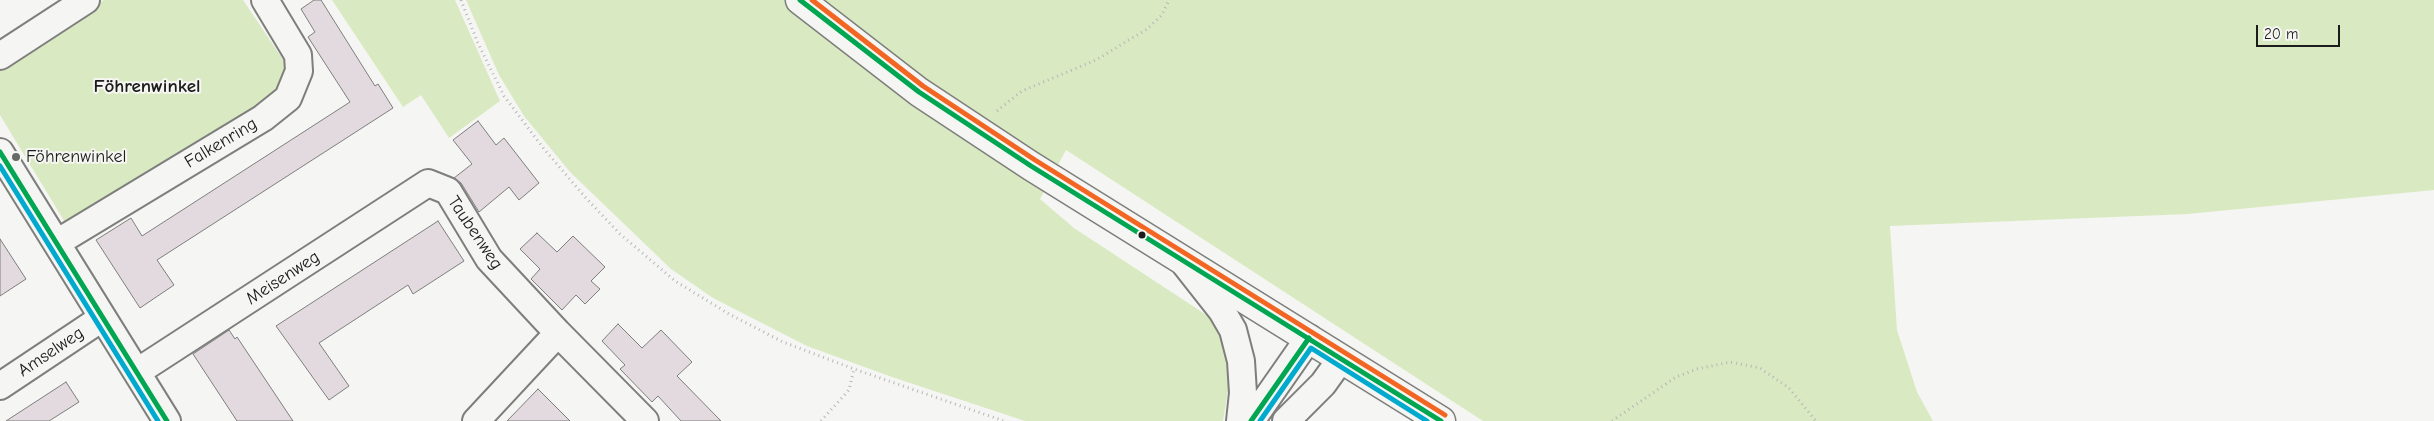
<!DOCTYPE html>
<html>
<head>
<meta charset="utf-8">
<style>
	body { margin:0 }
	#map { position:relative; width:2434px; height:421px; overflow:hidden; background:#f5f5f3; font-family:"Comic Neue",sans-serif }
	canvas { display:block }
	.scale { position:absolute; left:2256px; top:25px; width:84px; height:22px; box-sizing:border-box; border:2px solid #1c1c1c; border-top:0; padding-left:6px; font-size:15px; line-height:18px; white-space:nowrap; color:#1c1c1c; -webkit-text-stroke:4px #f6f6f2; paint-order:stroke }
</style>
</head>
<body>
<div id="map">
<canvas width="2434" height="421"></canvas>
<div class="scale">20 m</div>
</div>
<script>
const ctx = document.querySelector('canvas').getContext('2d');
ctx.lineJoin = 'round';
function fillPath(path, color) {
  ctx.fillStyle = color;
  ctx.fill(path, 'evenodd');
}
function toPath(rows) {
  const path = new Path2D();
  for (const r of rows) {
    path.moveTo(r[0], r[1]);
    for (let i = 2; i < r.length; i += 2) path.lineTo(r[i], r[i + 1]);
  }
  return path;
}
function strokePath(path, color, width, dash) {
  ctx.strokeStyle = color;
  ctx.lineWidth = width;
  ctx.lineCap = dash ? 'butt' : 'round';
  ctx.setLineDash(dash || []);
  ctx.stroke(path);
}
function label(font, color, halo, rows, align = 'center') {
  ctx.font = font + ' "Comic Neue",sans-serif';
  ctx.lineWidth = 4;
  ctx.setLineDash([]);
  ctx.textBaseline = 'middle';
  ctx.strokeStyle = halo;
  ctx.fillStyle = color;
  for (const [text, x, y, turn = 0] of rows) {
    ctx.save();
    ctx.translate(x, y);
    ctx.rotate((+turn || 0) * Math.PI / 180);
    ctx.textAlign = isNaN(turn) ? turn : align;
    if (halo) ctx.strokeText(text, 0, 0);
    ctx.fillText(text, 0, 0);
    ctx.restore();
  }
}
const green = toPath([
	[104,0,243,0,284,61,285,75,272,98,66,224,0,115,0,65],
	[332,0,455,0,500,101,449,138,421,95,403,107],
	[466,0,2434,0,2434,190,2188,214,1890,226,1897,330,1917,392,1933,421,1483,421,1066,150,1040,199,1074,228,1211,318,1227,345,1231,372,1223,421,1025,421,892,377,807,346,713,298,671,269,570,172,524,116,499,75]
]);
const building = toPath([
	[314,0,321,0,375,86,378,84,393,108,157,260,174,285,140,308,96,240,131,218,142,236,350,102,308,37,315,32,301,9,314,0],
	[478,121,496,145,504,138,539,183,519,200,509,187,479,212,461,183,454,178,472,164,453,140,478,121],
	[438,221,464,261,413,294,408,285,319,343,349,386,329,400,276,326,438,221],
	[537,233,557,252,573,236,605,267,591,281,600,289,585,304,576,295,562,310,531,279,540,269,520,249,537,233],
	[0,239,26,279,0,296,0,239],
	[618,324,642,348,661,330,692,362,677,376,721,421,681,421,658,396,652,402,620,369,625,365,602,341,618,324],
	[229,330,235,339,237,337,293,421,237,421,193,354,229,330],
	[66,382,79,402,49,421,6,421,66,382],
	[538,389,570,421,507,421,538,389]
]);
const path = toPath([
	[461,0,477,41,504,96,544,149,585,197,620,234,675,281,729,314,783,342,854,369,1004,421],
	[997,111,1022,91,1096,60,1147,29,1162,15,1169,0],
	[821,421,849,390,854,369],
	[1612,421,1676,377,1697,369,1730,362,1760,368,1789,388,1816,421]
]);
const street = toPath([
	[0,56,86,0],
	[0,152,167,421],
	[58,242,263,118,288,98,299,71,298,55,265,0],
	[1185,264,1222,311,1233,330,1241,361,1243,393,1240,421],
	[137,372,428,183,448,191,489,259,558,333,645,421],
	[0,386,102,318],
	[476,421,558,333],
	[1251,421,1309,338],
	[1286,421,1323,384,1341,359]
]);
const secondary = toPath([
	[800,0,919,92,1031,166,1441,421]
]);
const bus1 = toPath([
	[800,0,919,92,1031,166,1441,421],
	[0,152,167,421],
	[1251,421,1309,338]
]);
const bus2 = toPath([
	[0,166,158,421],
	[1260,421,1311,348,1427,421]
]);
const bus3 = toPath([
	[812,0,923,86,1035,160,1445,415]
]);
const markers = [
	[16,157,5,"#686867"],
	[1142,235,4.5,"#1c1c1c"]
];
const streetNames = [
	["Falkenring",221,143,-31],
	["Taubenweg",475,233,56],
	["Meisenweg",283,278,-33],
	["Amselweg",51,352,-34]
];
const poiNames = [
	["Föhrenwinkel",26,157]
];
const neighbourhoodNames = [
	["Föhrenwinkel",147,87]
];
fillPath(green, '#d9eac2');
fillPath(building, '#e2dadf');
strokePath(building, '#7e7e7d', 1);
strokePath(street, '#7e7e7d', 30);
strokePath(secondary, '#7e7e7d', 31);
strokePath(path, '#b6b6b5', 3, [1, 4]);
strokePath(street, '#f5f5f3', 26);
strokePath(secondary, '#f5f5f3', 28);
strokePath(bus1, '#00a651', 5);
strokePath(bus2, '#00a9ce', 5);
strokePath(bus3, '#f26522', 5);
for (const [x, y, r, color] of markers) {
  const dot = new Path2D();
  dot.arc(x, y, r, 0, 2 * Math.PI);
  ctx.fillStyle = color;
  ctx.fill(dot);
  strokePath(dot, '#f6f6f2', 2);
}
label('18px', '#1c1c1c', '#f6f6f2', streetNames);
label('18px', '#1c1c1c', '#f6f6f2', poiNames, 'left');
label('bold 19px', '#1c1c1c', '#f6f6f2', neighbourhoodNames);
</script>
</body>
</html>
